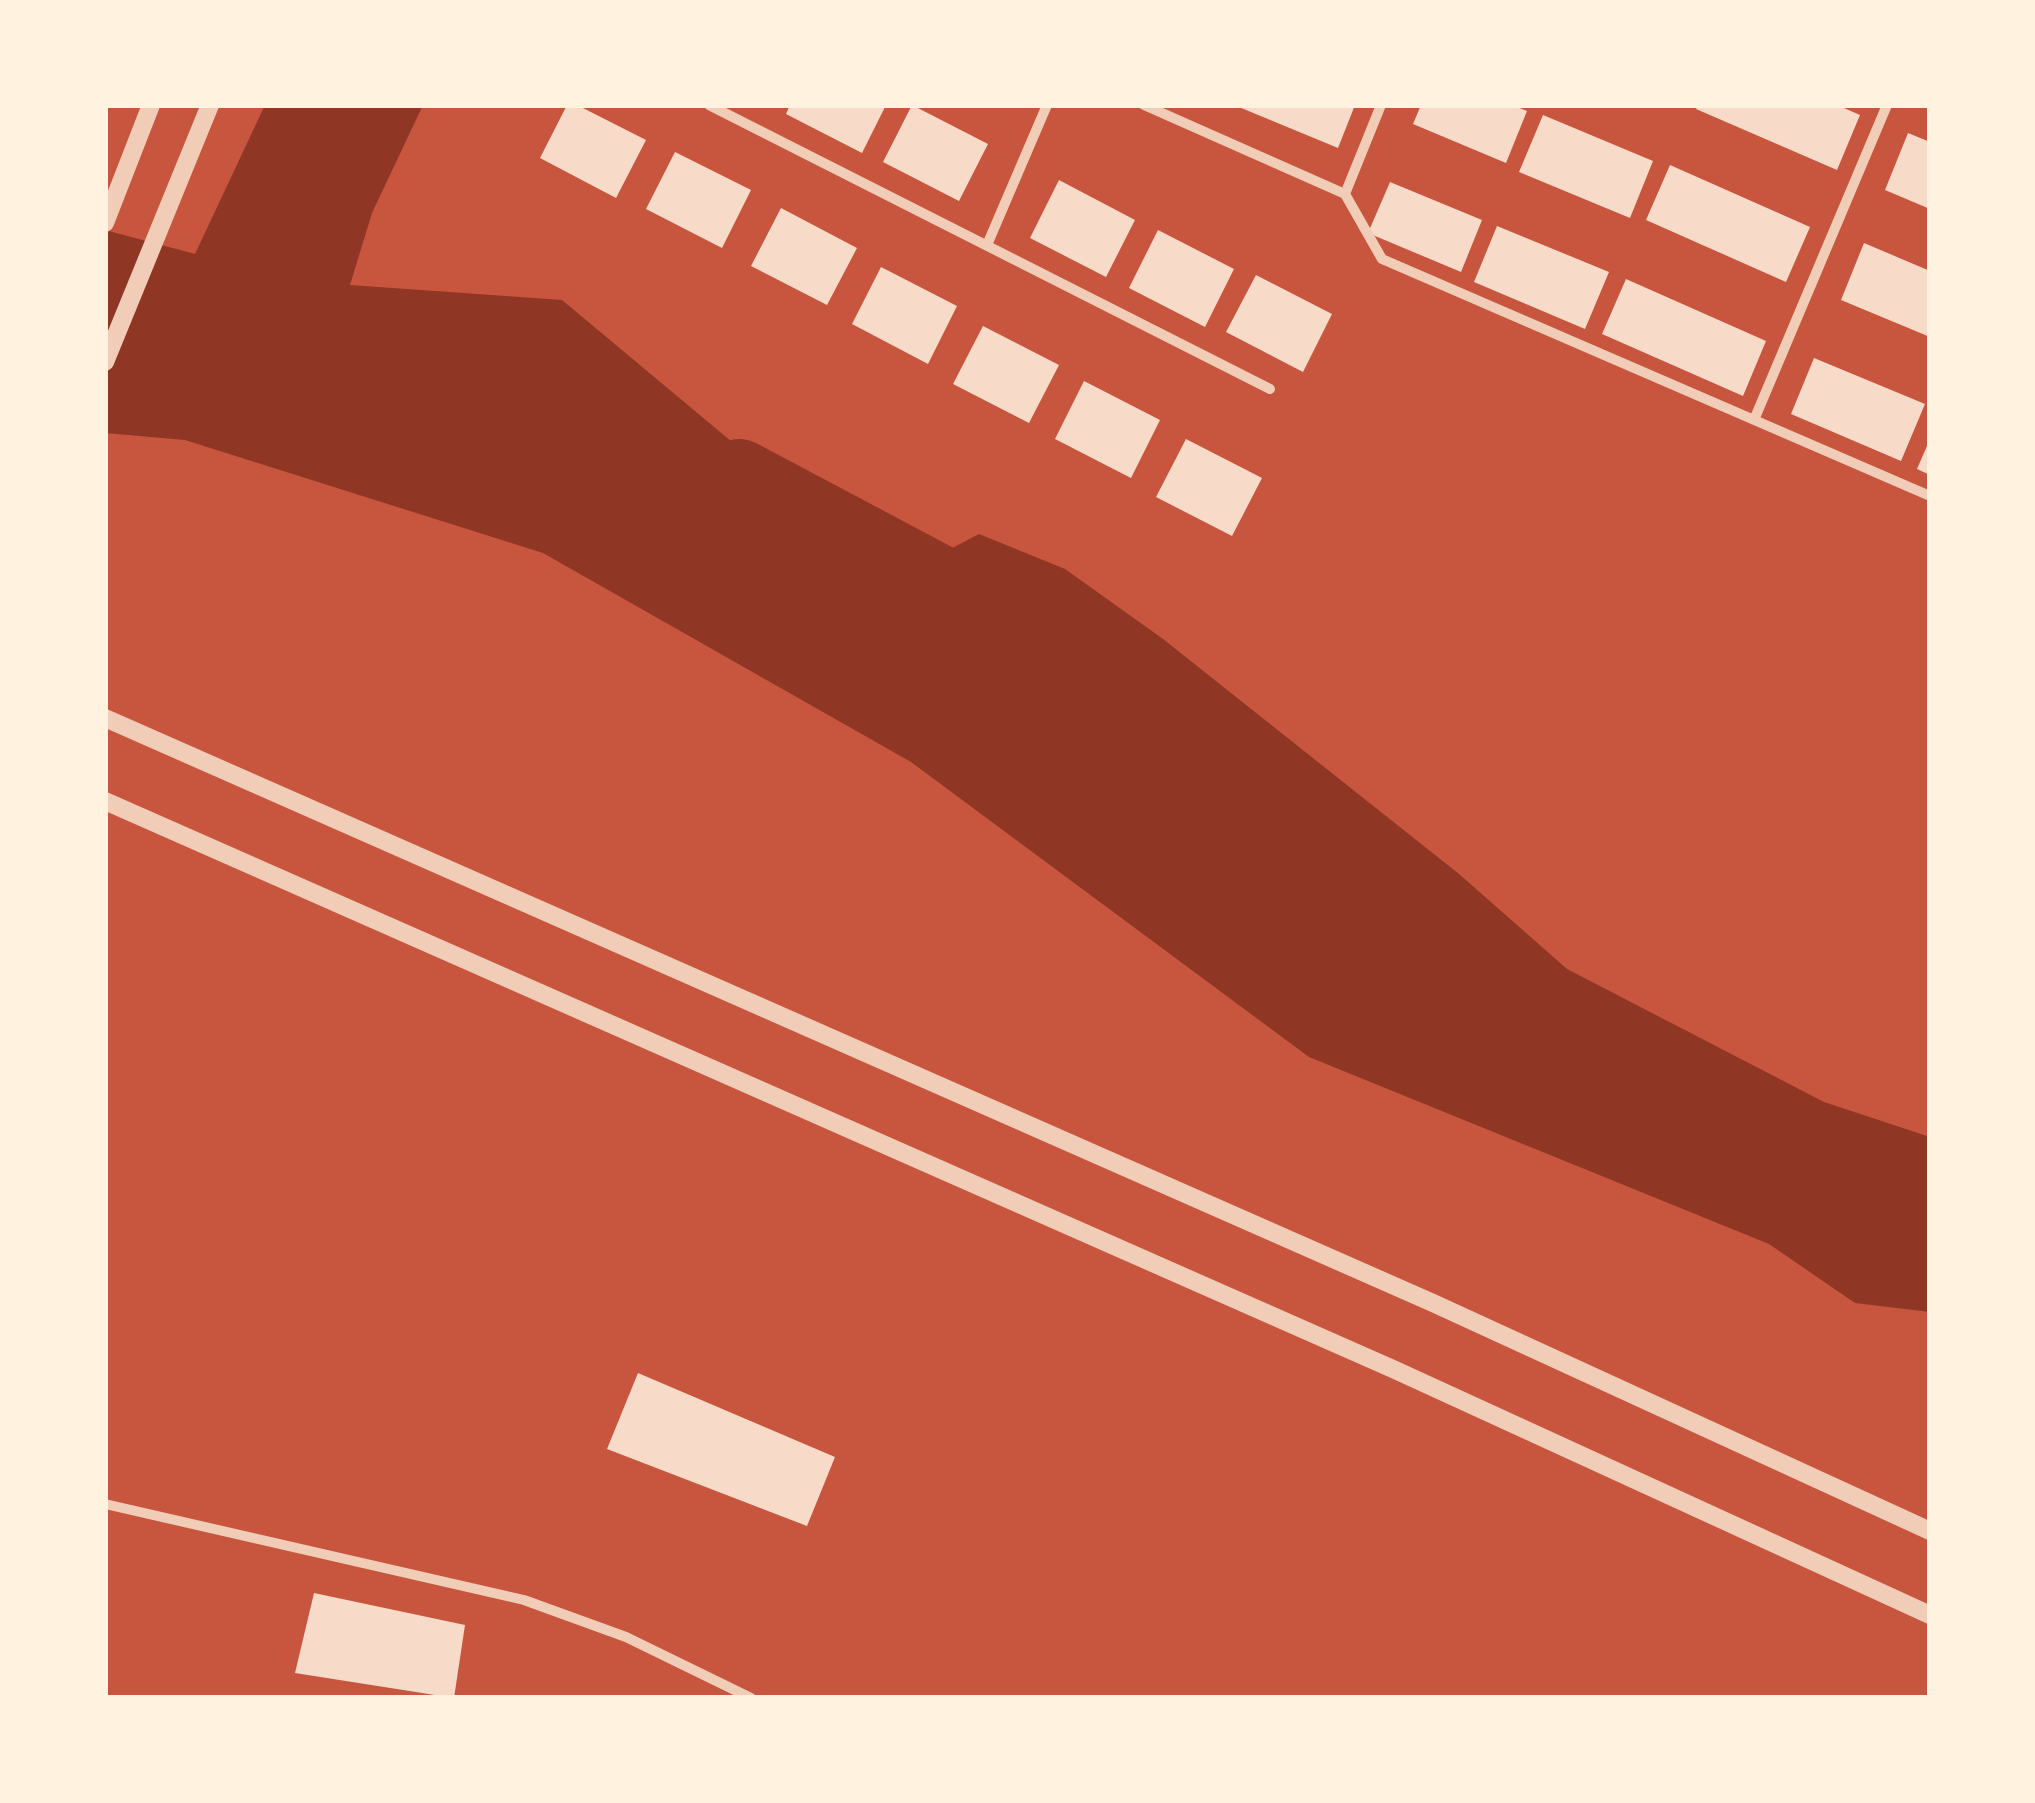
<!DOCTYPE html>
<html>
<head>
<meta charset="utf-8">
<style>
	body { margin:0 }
	#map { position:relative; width:2035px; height:1803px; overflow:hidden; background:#c8553d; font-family:Lora,serif }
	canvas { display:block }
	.frame { position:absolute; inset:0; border:108px solid #fff3e0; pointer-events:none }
</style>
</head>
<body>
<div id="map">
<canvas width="2035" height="1803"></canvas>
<div class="frame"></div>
</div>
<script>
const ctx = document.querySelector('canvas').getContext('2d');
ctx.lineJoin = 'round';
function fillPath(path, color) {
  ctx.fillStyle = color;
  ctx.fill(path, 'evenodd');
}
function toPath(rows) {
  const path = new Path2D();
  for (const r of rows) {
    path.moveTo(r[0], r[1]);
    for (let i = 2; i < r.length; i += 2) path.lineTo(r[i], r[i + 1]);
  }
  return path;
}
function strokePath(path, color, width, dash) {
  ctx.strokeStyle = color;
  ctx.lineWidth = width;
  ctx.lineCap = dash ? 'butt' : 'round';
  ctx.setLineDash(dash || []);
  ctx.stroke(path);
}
const water = toPath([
	[265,105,423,105,372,213,350,285,562,300,895,578,979,534,1065,569,1163,639,1459,874,1567,969,1824,1102,1930,1137,1930,1312,1855,1303,1769,1244,1309,1057,911,762,543,553,185,440,105,433,105,230,195,254]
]);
const river = toPath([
	[740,473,1000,611]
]);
const building = toPath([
	[567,105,577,105,646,140,616,198,540,158],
	[790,105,886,105,862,153,786,114],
	[912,105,988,144,959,201,883,162],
	[1234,105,1355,105,1338,148],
	[1421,105,1512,105,1527,111,1506,163,1413,124],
	[1698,105,1837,105,1860,115,1837,170,1696,109],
	[1543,115,1653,161,1630,218,1519,172],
	[1908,133,1930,142,1930,209,1885,190],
	[675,152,751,190,722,248,646,209],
	[1670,165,1810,227,1786,282,1646,220],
	[1059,180,1135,220,1106,277,1030,238],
	[1390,182,1482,220,1461,272,1368,233],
	[781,208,857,248,827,305,751,266],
	[1497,226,1609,272,1585,329,1474,282],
	[1158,230,1234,269,1205,327,1129,288],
	[1864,243,1930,271,1930,337,1841,300],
	[881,267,957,306,928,364,852,324],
	[1256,275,1332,314,1303,372,1226,332],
	[1626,279,1766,341,1743,396,1602,334],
	[983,326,1059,365,1029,423,953,384],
	[1814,358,1925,404,1901,461,1791,414],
	[1084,381,1160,420,1131,478,1055,439],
	[1186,439,1262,478,1232,536,1156,497],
	[1930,439,1930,475,1917,469],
	[638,1373,835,1457,807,1526,607,1449],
	[314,1593,465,1625,454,1698,295,1673]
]);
const minor = toPath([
	[709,105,1270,389],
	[1144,105,1345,194,1382,259,1930,496],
	[1345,194,1381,105],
	[987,245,1047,105],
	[1754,420,1887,105],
	[105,1504,524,1600,626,1637,751,1698]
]);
const tertiary = toPath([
	[105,223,151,105],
	[105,362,210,105],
	[105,718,1433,1303,1930,1531],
	[105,801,1393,1369,1930,1615]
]);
fillPath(water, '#8f3625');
strokePath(river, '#8f3625', 68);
fillPath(building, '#f7dbc8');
strokePath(minor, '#f1ccb7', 10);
strokePath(tertiary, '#f1ccb7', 18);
</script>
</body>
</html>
